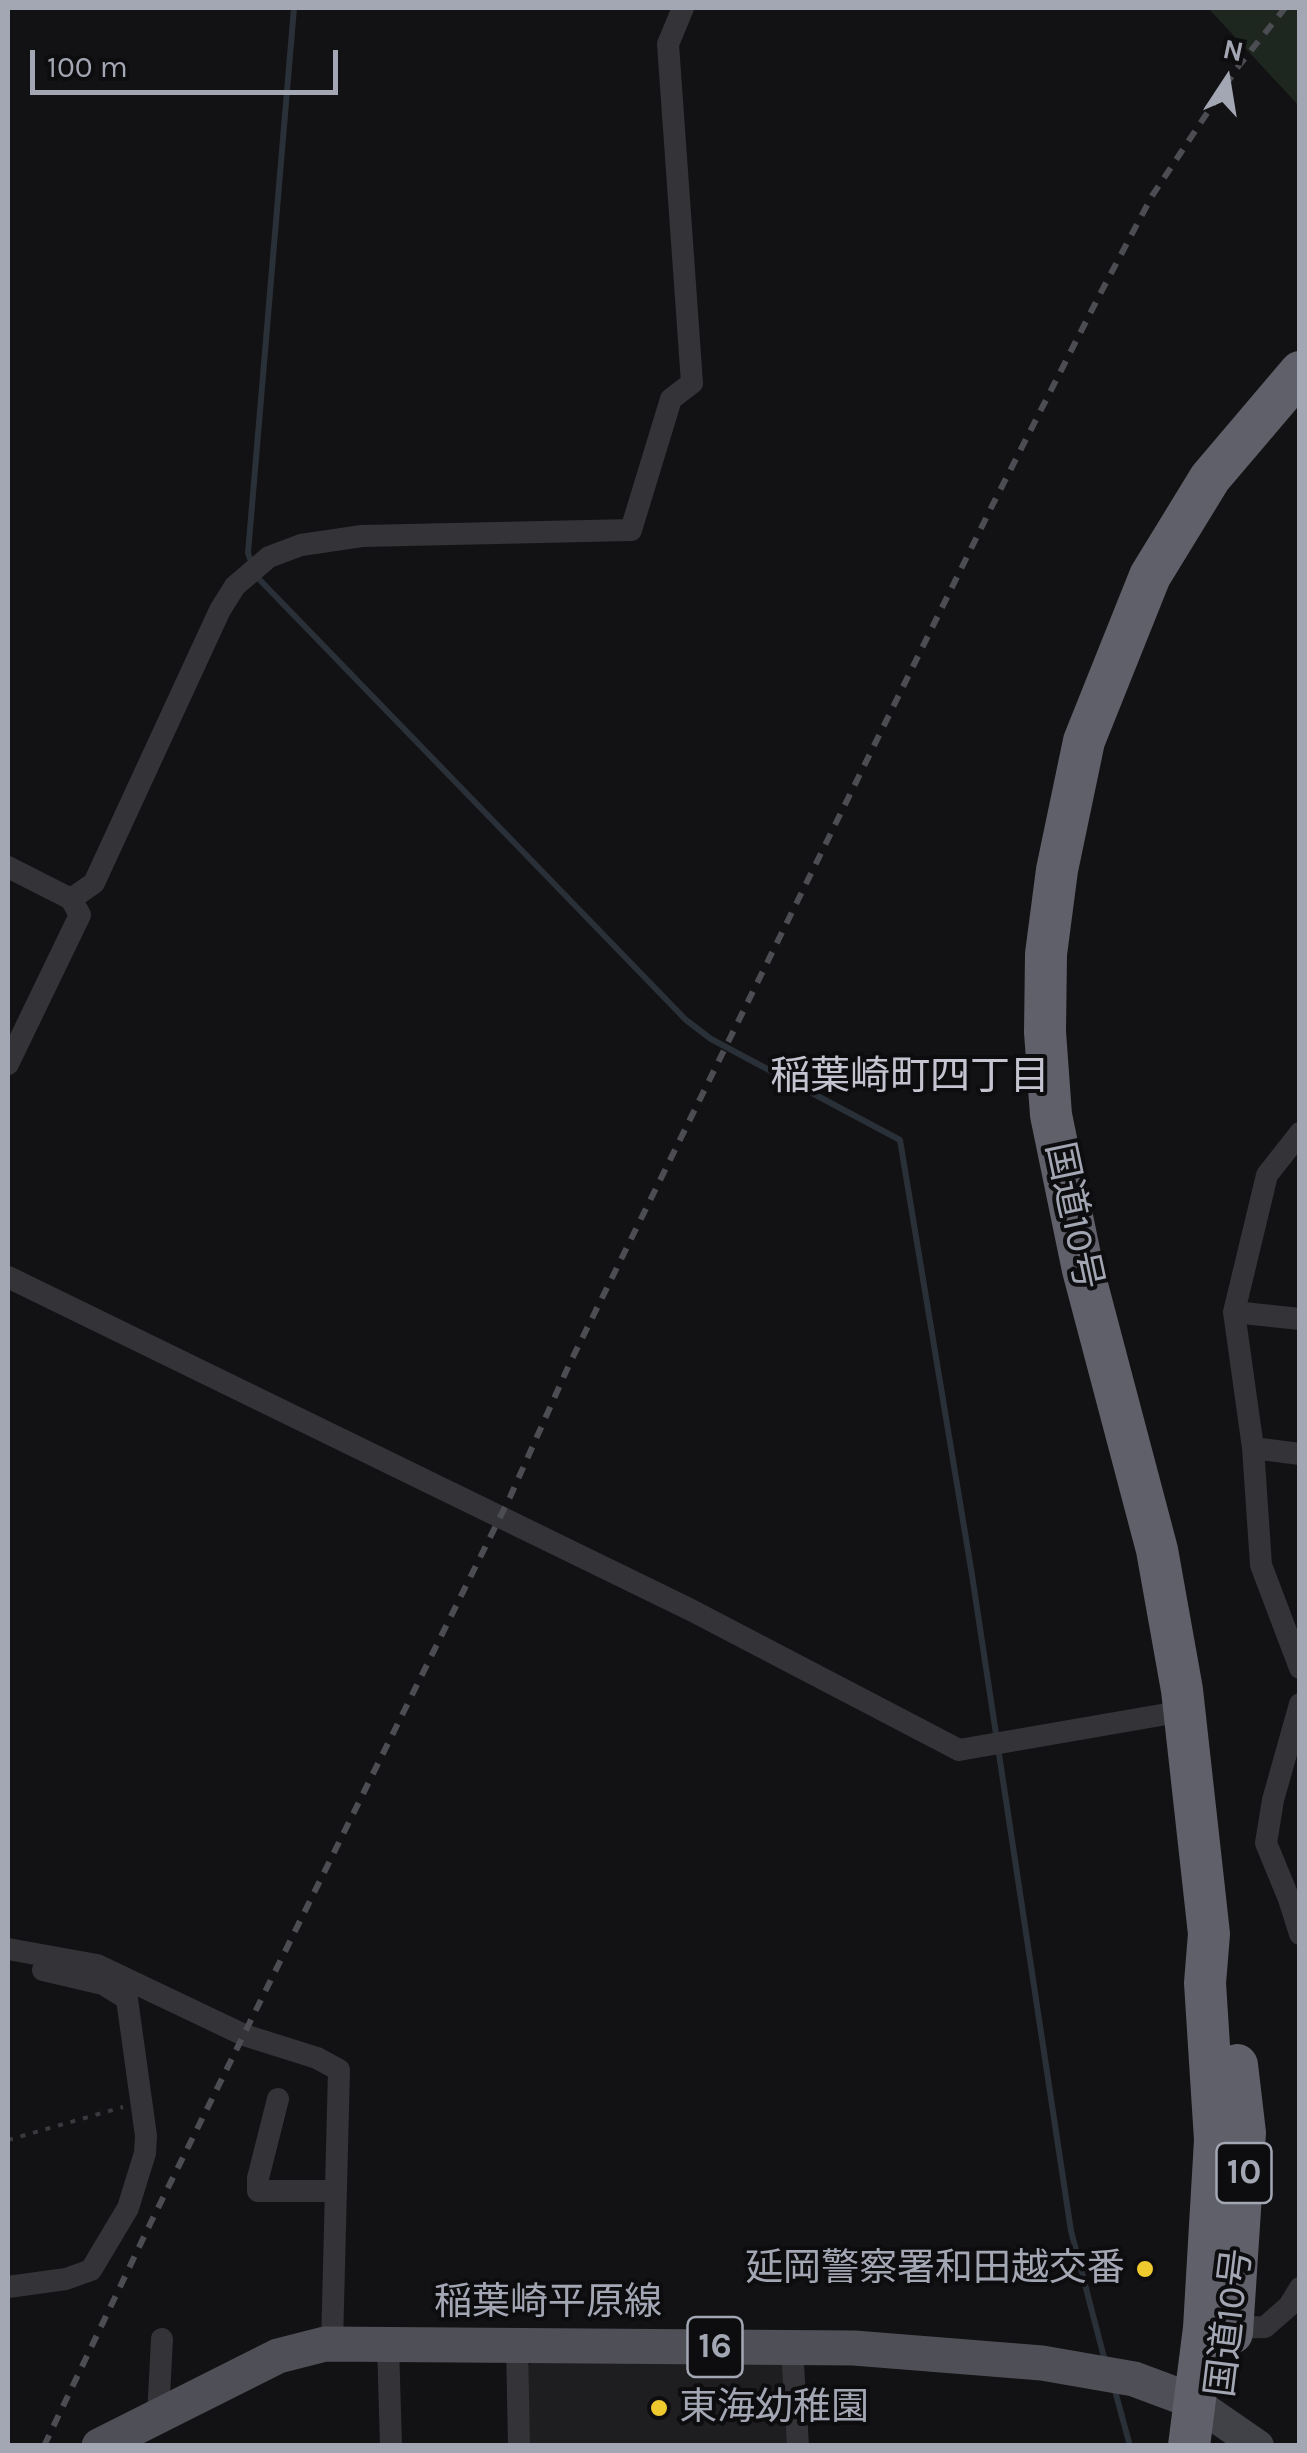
<!DOCTYPE html>
<html>
<head>
<meta charset="utf-8">
<style>
	body { margin:0 }
	#map { position:relative; width:1307px; height:2453px; overflow:hidden; background:#121113; font-family:Karla,sans-serif }
	canvas { display:block }
	.frame { position:absolute; inset:0; border:10px solid #a3a6b3; pointer-events:none }
	.north { position:absolute; left:1177px; top:30px; width:100px; height:100px; -webkit-text-stroke:8px #0d0c0e; paint-order:stroke; rotate:12deg; font-size:28px; font-weight:700; line-height:40px; text-align:center; color:#a3a6b3 }
	.north::after { content:''; display:block; margin:auto; width:35px; height:45px; background:#a3a6b3; clip-path:polygon(50% 0,100% 100%,50% 72%,0 100%) }
	.scale { position:absolute; left:30px; top:50px; width:308px; height:45px; box-sizing:border-box; border:5px solid #a3a6b3; border-top:0; padding-left:12px; font-size:30px; line-height:35px; white-space:nowrap; color:#a3a6b3; -webkit-text-stroke:8px #0d0c0e; paint-order:stroke }
</style>
</head>
<body>
<div id="map">
<canvas width="1307" height="2453"></canvas>
<div class="frame"></div>
<div class="north">N</div>
<div class="scale">100 m</div>
</div>
<script>
const ctx = document.querySelector('canvas').getContext('2d');
ctx.lineJoin = 'round';
function fillPath(path, color) {
  ctx.fillStyle = color;
  ctx.fill(path, 'evenodd');
}
function toPath(rows) {
  const path = new Path2D();
  for (const r of rows) {
    path.moveTo(r[0], r[1]);
    for (let i = 2; i < r.length; i += 2) path.lineTo(r[i], r[i + 1]);
  }
  return path;
}
function strokePath(path, color, width, dash) {
  ctx.strokeStyle = color;
  ctx.lineWidth = width;
  ctx.lineCap = dash ? 'butt' : 'round';
  ctx.setLineDash(dash || []);
  ctx.stroke(path);
}
function label(font, color, halo, rows, align = 'center') {
  ctx.font = font + ' Karla,"Noto Sans JP",sans-serif';
  ctx.lineWidth = 8;
  ctx.setLineDash([]);
  ctx.textBaseline = 'middle';
  ctx.strokeStyle = halo;
  ctx.fillStyle = color;
  for (const [text, x, y, turn = 0] of rows) {
    ctx.save();
    ctx.translate(x, y);
    ctx.rotate((+turn || 0) * Math.PI / 180);
    ctx.textAlign = isNaN(turn) ? turn : align;
    if (halo) ctx.strokeText(text, 0, 0);
    ctx.fillText(text, 0, 0);
    ctx.restore();
  }
}
const built = toPath([
	[532,2362,782,2364,794,2445,528,2445,525,2368]
]);
const green = toPath([
	[1208,8,1299,8,1299,106]
]);
const stream = toPath([
	[252,564,248,553,294,8],
	[256,576,686,1020,711,1039,900,1140,972,1575,1071,2231,1105,2361],
	[1114,2387,1130,2446]
]);
const path = toPath([
	[8,2140,123,2107]
]);
const street = toPath([
	[8,867,71,899,80,915,8,1064],
	[71,899,94,883,220,610,235,586,269,557,301,545,362,536,631,530,671,399,692,383,668,44,683,8],
	[1300,1133,1267,1175,1234,1312,1253,1448,1261,1565,1300,1668],
	[8,1277,691,1610,959,1750,1184,1711],
	[1234,1312,1300,1319],
	[1253,1448,1300,1454],
	[1300,1704,1273,1800,1266,1843,1289,1899,1300,1934],
	[8,1949,97,1965,244,2035,317,2058,339,2070,332,2344],
	[278,2099,258,2178,258,2191,336,2191],
	[8,2287,66,2279,91,2270,128,2208,145,2153,146,2136,127,1999,103,1984,43,1970],
	[1223,2328,1265,2327,1289,2306,1300,2288],
	[388,2344,391,2446],
	[517,2345,519,2446],
	[792,2348,798,2446],
	[158,2416,162,2339]
]);
const secondary = toPath([
	[1193,2401,1258,2446]
]);
const primary = toPath([
	[99,2446,278,2356,325,2344,854,2348,1042,2363,1134,2379,1193,2401]
]);
const highway = toPath([
	[1232,2333,1245,2133,1237,2065],
	[1189,2446,1204,2328,1215,2140,1205,1983,1209,1934,1182,1690,1157,1550,1083,1270,1051,1115,1045,1032,1046,954,1057,870,1084,741,1150,576,1210,478,1300,372]
]);
const rail = toPath([
	[44,2446,151,2222,510,1497,569,1365,993,504,1099,296,1152,196,1237,68,1285,8]
]);
const markers = [
	[1145,2269,10,"#eeca2e"],
	[659,2408,10,"#eeca2e"]
];
const shields = [
	[1244,2173,55],
	[715,2347,55]
];
const shieldNames = [
	["10",1244,2173],
	["16",715,2347]
];
const streetNames = [
	["国道10号",1073,1216,78],
	["稲葉崎平原線",548,2303],
	["国道10号",1230,2323,-83]
];
const poiNames = [
	["延岡警察署和田越交番",1125,2269],
	["東海幼稚園",679,2408,"left"]
];
const neighbourhoodNames = [
	["稲葉崎町四丁目",910,1078]
];
fillPath(built, '#1e1d20');
fillPath(green, '#1e2620');
strokePath(stream, '#2a3038', 6);
strokePath(path, '#39393f', 4, [5, 8]);
strokePath(street, '#333338', 22);
strokePath(secondary, '#414148', 32);
strokePath(primary, '#4f4f57', 35);
strokePath(highway, '#5f6069', 42);
strokePath(rail, '#4c4c53', 6, [12, 10]);
for (const [x, y, r, color] of markers) {
  const dot = new Path2D();
  dot.arc(x, y, r, 0, 2 * Math.PI);
  ctx.fillStyle = color;
  ctx.fill(dot);
  strokePath(dot, '#0d0c0e', 4);
}
for (const [x, y, w] of shields) {
  const box = new Path2D();
  box.roundRect(x - w / 2, y - 30, w, 60, 8);
  ctx.fillStyle = '#0d0c0e';
  ctx.fill(box);
  strokePath(box, '#a3a6b3', 2.5);
}
label('bold 35px', '#a3a6b3', null, shieldNames);
label('38px', '#a3a6b3', '#0d0c0e', streetNames);
label('38px', '#a3a6b3', '#0d0c0e', poiNames, 'right');
label('40px', '#c4c5d0', '#0d0c0e', neighbourhoodNames);
</script>
</body>
</html>
